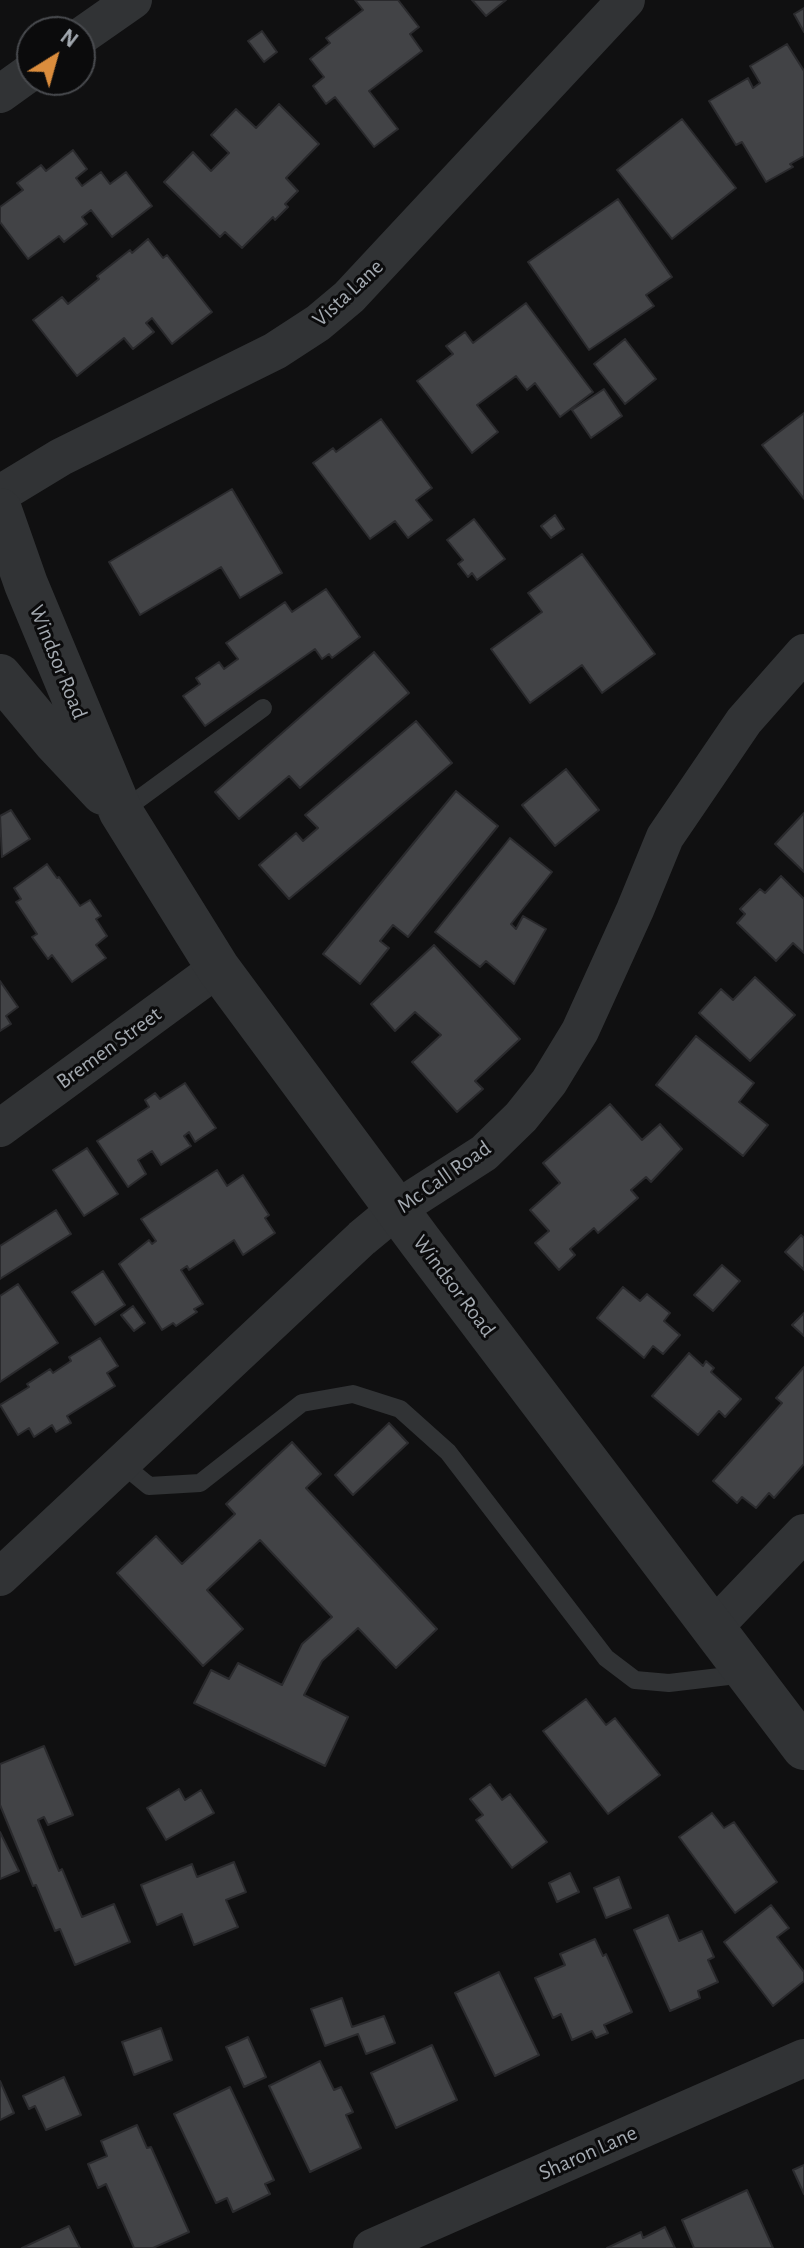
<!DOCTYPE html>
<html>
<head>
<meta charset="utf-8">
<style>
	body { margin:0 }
	#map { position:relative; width:804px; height:2248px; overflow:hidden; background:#101011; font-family:"Alegreya Sans",sans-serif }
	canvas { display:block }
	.north { position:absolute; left:16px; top:16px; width:80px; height:80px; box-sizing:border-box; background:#0b0b0c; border:2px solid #484a4e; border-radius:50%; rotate:37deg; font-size:22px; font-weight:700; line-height:32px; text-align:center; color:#a3a9b0 }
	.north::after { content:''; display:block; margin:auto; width:28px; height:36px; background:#db8d3d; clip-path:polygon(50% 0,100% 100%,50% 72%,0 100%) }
</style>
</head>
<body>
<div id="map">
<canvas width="804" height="2248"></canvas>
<div class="north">N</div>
</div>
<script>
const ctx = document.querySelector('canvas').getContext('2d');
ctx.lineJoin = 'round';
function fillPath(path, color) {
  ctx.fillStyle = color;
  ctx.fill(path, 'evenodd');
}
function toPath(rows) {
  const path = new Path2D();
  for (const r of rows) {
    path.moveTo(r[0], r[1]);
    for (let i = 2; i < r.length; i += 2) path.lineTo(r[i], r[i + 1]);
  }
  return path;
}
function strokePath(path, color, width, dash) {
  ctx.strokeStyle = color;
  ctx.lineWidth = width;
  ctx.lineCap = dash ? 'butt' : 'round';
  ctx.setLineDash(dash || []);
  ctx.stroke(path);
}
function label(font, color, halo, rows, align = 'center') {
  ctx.font = font + ' "Alegreya Sans",sans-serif';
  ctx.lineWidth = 6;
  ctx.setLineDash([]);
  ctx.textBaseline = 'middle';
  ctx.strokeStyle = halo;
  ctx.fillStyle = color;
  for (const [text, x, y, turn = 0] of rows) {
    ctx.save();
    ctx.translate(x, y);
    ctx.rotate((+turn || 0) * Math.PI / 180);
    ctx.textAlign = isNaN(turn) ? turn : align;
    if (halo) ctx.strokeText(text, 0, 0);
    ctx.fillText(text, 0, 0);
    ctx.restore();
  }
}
const building = toPath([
	[355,0,398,0,419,27,410,34,422,51,369,91,398,129,374,147,335,97,326,104,313,86,324,77,310,59,330,43,326,38,363,10,355,0],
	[472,0,506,0,486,16,472,0],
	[804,8,804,32,794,14,804,8],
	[262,31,277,52,264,62,248,41,262,31],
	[787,44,804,71,804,156,790,164,793,167,766,182,742,142,736,145,709,101,748,78,753,88,760,83,750,66,787,44],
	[279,104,319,144,286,178,298,191,285,204,288,207,275,220,273,217,242,248,225,232,220,237,164,182,193,152,211,171,229,153,211,135,236,109,256,128,279,104],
	[682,119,736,188,672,239,617,170,682,119],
	[73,150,87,169,76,178,82,186,101,172,110,184,126,172,152,206,112,237,91,210,82,217,87,224,64,242,59,236,28,259,0,222,0,207,23,190,17,183,41,165,46,171,73,150],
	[618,199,672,277,646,295,654,306,589,350,528,262,618,199],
	[148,239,163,258,167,255,212,312,172,344,152,318,146,323,154,332,133,349,124,338,77,376,33,320,62,297,68,304,99,279,97,276,130,250,132,253,148,239],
	[526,303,593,392,560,417,535,383,527,390,516,376,477,405,498,432,472,453,417,381,453,354,446,346,465,332,473,343,526,303],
	[625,339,656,379,625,404,594,364,625,339],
	[604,389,622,416,591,438,572,410,604,389],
	[804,413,804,499,762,445,804,413],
	[381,419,432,488,416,500,432,520,408,538,395,521,370,539,313,463,333,448,336,452,381,419],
	[232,489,282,573,240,598,221,567,140,615,109,562,232,489],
	[555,515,564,529,551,538,541,526,555,515],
	[474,519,505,559,477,580,472,573,468,577,458,564,463,560,447,540,474,519],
	[582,554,655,654,602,693,582,665,530,703,491,649,542,612,528,593,582,554],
	[326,589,360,637,332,658,329,654,322,659,315,649,205,726,183,696,200,684,196,678,219,662,224,669,238,659,226,643,285,602,292,612,326,589],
	[374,652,409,693,300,788,289,776,239,819,215,792,374,652],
	[416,721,452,763,289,899,259,865,296,833,303,841,318,828,305,815,416,721],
	[566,769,599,810,555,846,522,805,566,769],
	[456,791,498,826,408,937,393,925,380,941,389,948,360,984,323,954,456,791],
	[11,810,30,839,2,857,0,816,11,810],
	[804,813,804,872,775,844,804,813],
	[510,838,552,872,511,924,516,929,523,916,546,929,514,984,486,961,480,967,435,932,510,838],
	[47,864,57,878,59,877,80,906,90,900,101,916,96,919,107,936,96,945,106,958,72,982,52,955,48,959,32,937,37,934,16,902,21,899,14,888,47,864],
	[781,876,804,899,804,953,793,943,776,961,737,923,745,914,740,909,760,889,765,893,781,876],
	[434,945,520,1039,475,1081,483,1089,457,1112,412,1062,441,1035,415,1012,395,1031,371,1004,434,945],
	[755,977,795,1015,750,1061,699,1013,721,989,733,1000,755,977],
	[0,981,18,1007,6,1016,11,1024,0,1031,0,981],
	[696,1036,754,1083,739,1102,768,1125,743,1156,656,1085,696,1036],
	[185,1083,216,1128,195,1142,189,1132,184,1136,191,1146,161,1165,152,1151,138,1160,146,1174,128,1187,97,1141,149,1107,145,1100,155,1093,160,1099,185,1083],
	[610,1104,642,1140,660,1124,682,1149,651,1182,646,1177,631,1190,638,1198,598,1233,594,1228,570,1249,575,1255,559,1270,535,1243,549,1231,530,1210,560,1183,543,1163,610,1104],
	[87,1148,118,1194,84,1216,53,1170,87,1148],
	[217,1170,227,1186,243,1175,269,1215,265,1218,275,1233,243,1255,234,1240,189,1270,187,1266,181,1270,203,1304,194,1309,197,1312,176,1326,173,1323,162,1330,119,1264,149,1240,152,1244,156,1241,141,1219,217,1170],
	[56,1210,71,1234,0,1279,0,1246,56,1210],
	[801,1235,804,1238,804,1270,785,1252,801,1235],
	[722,1265,740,1281,713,1311,694,1295,722,1265],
	[103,1271,125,1305,95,1325,72,1292,103,1271],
	[18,1284,58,1343,0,1382,0,1296,18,1284],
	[623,1287,640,1301,647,1294,670,1313,664,1321,680,1335,663,1354,653,1346,644,1358,597,1318,623,1287],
	[133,1306,145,1323,134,1331,121,1315,133,1306],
	[804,1313,804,1336,792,1325,804,1313],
	[100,1338,118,1366,107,1373,115,1386,67,1416,71,1423,56,1432,52,1425,34,1437,29,1428,18,1435,0,1405,29,1387,27,1384,50,1369,53,1373,71,1361,69,1357,100,1338],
	[689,1353,703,1366,706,1361,714,1368,711,1372,741,1399,725,1417,719,1411,698,1435,652,1396,689,1353],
	[804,1367,804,1464,774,1498,769,1493,756,1508,742,1497,737,1503,713,1481,782,1403,776,1398,804,1367],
	[389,1423,408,1443,353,1495,335,1475,389,1423],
	[292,1442,321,1474,306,1488,437,1629,396,1668,358,1628,322,1661,304,1695,348,1717,325,1766,194,1703,211,1670,229,1679,238,1663,282,1685,302,1644,332,1617,260,1540,207,1590,243,1629,203,1666,117,1573,156,1536,182,1564,235,1514,226,1504,292,1442],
	[586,1699,606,1725,615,1718,660,1775,608,1814,543,1731,586,1699],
	[44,1746,73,1815,48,1825,44,1817,38,1820,59,1871,62,1869,82,1917,114,1904,130,1942,75,1965,60,1929,55,1931,36,1885,33,1886,0,1805,0,1764,44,1746],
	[490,1784,502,1800,510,1794,547,1842,512,1868,476,1820,483,1815,470,1799,490,1784],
	[179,1789,185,1800,201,1790,214,1813,166,1840,147,1808,179,1789],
	[712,1813,724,1828,734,1822,777,1882,735,1913,679,1837,712,1813],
	[0,1832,19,1871,0,1879,0,1832],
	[234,1862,246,1892,226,1900,238,1927,194,1945,182,1914,157,1925,141,1885,192,1864,197,1877,234,1862],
	[570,1873,579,1892,557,1902,549,1883,570,1873],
	[619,1877,631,1908,606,1918,594,1888,619,1877],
	[771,1905,789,1928,777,1937,804,1972,804,1981,773,2006,724,1942,771,1905],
	[668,1915,679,1941,702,1931,714,1957,708,1960,718,1982,698,1991,700,1998,670,2011,634,1930,668,1915],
	[595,1939,603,1956,606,1954,632,2012,604,2025,608,2033,596,2038,592,2031,572,2040,561,2014,553,2018,535,1978,565,1965,560,1954,595,1939],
	[499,1972,539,2055,495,2076,455,1993,499,1972],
	[342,1998,352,2027,384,2016,395,2043,366,2054,358,2034,325,2046,311,2009,342,1998],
	[161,2028,172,2060,134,2075,122,2042,161,2028],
	[248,2037,266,2077,244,2087,226,2047,248,2037],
	[432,2045,457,2100,396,2128,371,2073,432,2045],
	[320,2061,334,2090,341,2087,353,2112,346,2115,361,2148,310,2172,269,2086,320,2061],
	[64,2077,81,2115,46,2130,35,2106,29,2109,23,2096,64,2077],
	[0,2081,14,2113,0,2120,0,2081],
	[230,2087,274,2180,265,2184,270,2194,233,2212,227,2198,216,2203,174,2114,230,2087],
	[137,2125,147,2148,151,2147,189,2232,153,2248,134,2248,106,2184,98,2188,88,2164,107,2156,101,2141,137,2125],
	[804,2165,804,2194,793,2170,804,2165],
	[747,2190,773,2248,694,2248,682,2220,747,2190],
	[69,2226,80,2248,22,2248,69,2226],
	[665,2227,675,2248,607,2248,641,2232,643,2238,665,2227]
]);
const service = toPath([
	[121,812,263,708],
	[121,1463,149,1486,200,1483,302,1403,353,1394,400,1409,448,1452,606,1658,635,1680,669,1683,745,1674]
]);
const minor = toPath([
	[80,37,133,0],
	[0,94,32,71],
	[0,494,61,457,275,351,318,323,349,297,626,0],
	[0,1128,218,968],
	[0,1577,362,1238,397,1209,484,1153,521,1117,549,1082,580,1031,635,910,665,837,744,721,804,653],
	[714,1627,804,1533],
	[372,2248,804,2058]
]);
const tertiary = toPath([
	[0,510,26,584,121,812,218,968,420,1241,804,1748],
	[0,676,55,742,103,793]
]);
const streetNames = [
	["Vista Lane",348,293,-43],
	["Windsor Road",58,662,68],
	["Bremen Street",109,1048,-36],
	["Mc Call Road",444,1177,-35],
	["Windsor Road",454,1286,53],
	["Sharon Lane",588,2153,-24]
];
fillPath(building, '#424346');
strokePath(building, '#2a2a2d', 2);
strokePath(service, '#313335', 18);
strokePath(minor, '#313335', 38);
strokePath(tertiary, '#313335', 44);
label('22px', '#a3a9b0', '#0b0b0c', streetNames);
</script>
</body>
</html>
